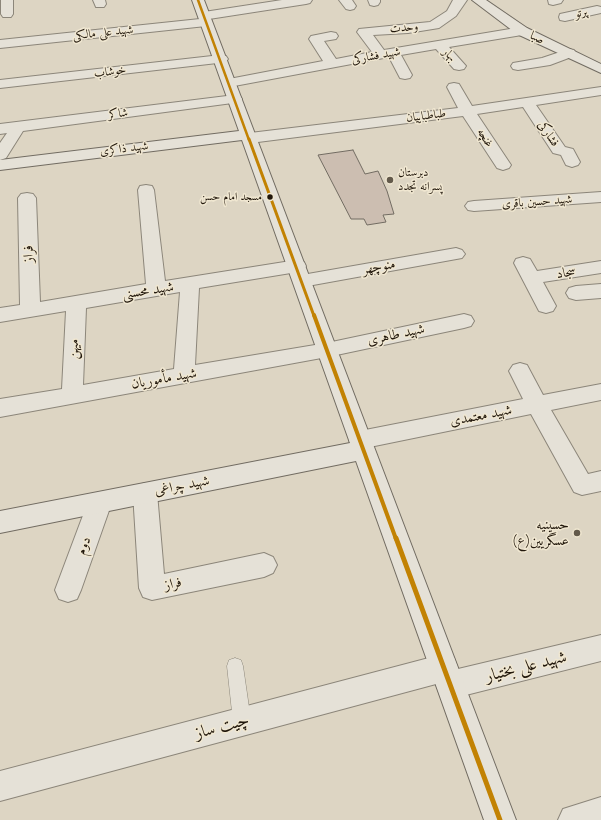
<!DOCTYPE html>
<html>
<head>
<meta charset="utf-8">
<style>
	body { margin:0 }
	canvas { display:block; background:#ddd5c3 }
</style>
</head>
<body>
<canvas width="601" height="820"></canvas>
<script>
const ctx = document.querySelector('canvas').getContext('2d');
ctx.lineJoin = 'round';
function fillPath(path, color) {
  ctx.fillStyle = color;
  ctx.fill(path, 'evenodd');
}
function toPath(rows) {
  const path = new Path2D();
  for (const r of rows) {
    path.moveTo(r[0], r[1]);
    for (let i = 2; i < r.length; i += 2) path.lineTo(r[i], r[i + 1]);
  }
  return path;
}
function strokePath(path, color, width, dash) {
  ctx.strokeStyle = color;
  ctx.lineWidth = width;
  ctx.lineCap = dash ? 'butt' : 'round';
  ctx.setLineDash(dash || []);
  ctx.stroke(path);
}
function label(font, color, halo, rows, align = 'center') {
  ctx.font = font + ' "Old Standard TT",Amiri,serif';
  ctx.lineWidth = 3;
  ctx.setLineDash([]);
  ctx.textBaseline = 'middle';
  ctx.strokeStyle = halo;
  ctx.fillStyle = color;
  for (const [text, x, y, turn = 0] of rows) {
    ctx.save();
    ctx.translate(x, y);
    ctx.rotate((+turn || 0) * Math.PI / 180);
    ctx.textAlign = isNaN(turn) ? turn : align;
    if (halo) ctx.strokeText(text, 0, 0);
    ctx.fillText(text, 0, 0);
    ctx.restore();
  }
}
const building = toPath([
	[353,150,365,174,378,171,387,191,394,214,383,215,386,222,367,225,364,219,351,219,318,155,353,150]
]);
const lane = toPath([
	[235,658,241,660,243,666,251,721,248,727,242,730,236,727,233,721,227,666,229,660,235,658]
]);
const street = toPath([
	[1,0,13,0,13,14,11,17,3,17,1,14,1,0],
	[93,0,105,0,106,4,104,7,96,7,93,0],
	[282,0,312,0,310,3,306,4,209,19,212,22,211,25,206,26,0,48,0,40,200,19,198,16,200,13,204,12,282,0],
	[339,0,352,0,356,6,354,9,350,10,346,9,339,0],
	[368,0,380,0,380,2,378,5,374,6,370,5,368,0],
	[453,0,467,0,456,16,439,28,408,33,373,35,384,50,522,27,527,28,529,31,527,34,522,35,449,47,466,66,464,69,459,70,454,69,436,49,401,55,412,75,410,78,405,79,400,78,389,57,229,87,224,86,222,83,224,80,229,79,323,61,309,39,311,36,331,32,336,33,338,36,336,39,324,41,336,59,372,52,357,32,359,29,430,22,447,11,453,0],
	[548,0,563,0,561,3,553,5,549,4,548,0],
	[597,6,601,7,601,13,565,21,560,20,559,17,560,14,597,6],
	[569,49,574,50,576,53,574,56,550,65,518,70,513,69,511,66,513,63,542,58,569,49],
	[221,55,226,56,228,59,226,62,0,88,0,80,221,55],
	[454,83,459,84,472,106,601,87,601,95,536,105,565,147,573,149,580,162,578,165,572,167,566,165,561,155,553,153,523,107,477,114,511,165,509,168,503,170,497,168,463,116,250,143,244,141,242,138,244,135,250,133,458,108,447,87,449,84,454,83],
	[235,95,240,96,242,99,240,102,23,131,6,158,0,160,0,143,7,133,0,134,0,124,235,95],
	[146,185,152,186,154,190,165,281,297,260,304,262,306,266,304,270,297,272,199,288,195,365,327,343,464,314,471,316,474,321,471,326,464,328,327,357,0,417,0,399,62,389,66,311,0,322,0,308,20,305,18,198,21,194,27,193,33,194,36,198,40,302,146,284,138,190,140,186,146,185],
	[180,292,174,369,83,385,86,308,180,292],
	[601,192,601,202,474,211,468,210,465,206,468,202,474,201,601,192],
	[456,248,462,250,465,254,462,258,302,287,295,285,293,281,295,277,302,275,456,248],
	[523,257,530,259,537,271,601,261,601,273,543,282,556,306,553,311,546,313,539,311,514,263,516,259,523,257],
	[601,284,601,298,576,300,569,298,566,293,569,288,576,286,601,284],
	[520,363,527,365,543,395,601,384,601,400,551,410,588,474,601,471,601,491,582,495,574,492,531,414,360,449,352,446,349,440,352,434,360,431,523,399,509,371,513,365,520,363],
	[145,483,153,486,157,493,164,574,264,553,273,557,277,565,273,573,264,577,152,600,143,597,139,588,133,493,137,486,145,483],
	[100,492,109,495,112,502,81,590,77,599,68,602,59,599,55,590,88,502,91,495,100,492],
	[601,635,601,661,450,699,440,695,436,684,0,801,0,771,444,654,454,658,458,669,601,635],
	[601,797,601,820,558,820,563,809,601,797]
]);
const secondary = toPath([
	[192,0,204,0,516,820,484,820,356,461,0,533,0,511,350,443,242,140,0,170,0,160,239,131,192,0],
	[472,0,486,0,527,28,601,64,601,73,517,34,472,0]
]);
const bus1Far3 = toPath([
	[198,0,249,140]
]);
const bus1Far2 = toPath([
	[249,139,314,316]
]);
const bus1Far1 = toPath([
	[314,315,396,539]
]);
const bus1 = toPath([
	[396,538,500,820]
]);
const markers = [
	[390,180,4,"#635a4b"],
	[270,197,3.5,"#21170b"],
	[577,533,4,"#635a4b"]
];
const farBusnames = [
	["مسجد امام حسن",262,197]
];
const farStreetnames = [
	["پرتو",581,13,-13],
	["وحدت",404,28,-5],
	["شهید علی مالکی",103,33,-6],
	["صبا",537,38,26],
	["بهار",449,55,46],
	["شهید فشارکی",376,56,-10],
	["خوشاب",110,72,-7],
	["شاکر",118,114,-7],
	["طباطباییان",426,116,-7],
	["فشارکی",548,134,55],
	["غنچه",485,138,57],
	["شهید ذاکری",124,149,-7],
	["شهید حسین باقری",537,202,-4]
];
const farPoinames = [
	["دبرستان",398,173],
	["پسرانه تجدد",398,187]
];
const streetNames = [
	["فراز",29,254,-91],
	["منوچهر",379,267,-10],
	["سجاد",566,273,-9],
	["شهید محسنی",148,291,-9],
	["شهید طاهری",396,335,-12],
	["میهن",74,349,-87],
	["شهید مأموریان",164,379,-10],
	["شهید معتمدی",481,416,-11],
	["شهید چراغی",182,486,-11],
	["دوم",84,546,-70],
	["فراز",173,584,-12]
];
const poiNames = [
	["حسینیه",569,525],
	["عسگریین(ع)",569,541]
];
const nearStreetnames = [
	["شهید علی بختیار",526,667,-14],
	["چیت ساز",222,727,-15]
];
fillPath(building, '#ccbeb1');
strokePath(building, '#726c62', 1);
strokePath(lane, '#8c867a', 1);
strokePath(street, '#8c867a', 2);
strokePath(secondary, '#726c62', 2);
fillPath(lane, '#e5e1d7');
fillPath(street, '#e5e1d7');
fillPath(secondary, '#e5e1d7');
strokePath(bus1Far3, '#c28203', 2.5);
strokePath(bus1Far2, '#c28203', 3);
strokePath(bus1Far1, '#c28203', 4);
strokePath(bus1, '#c28203', 5);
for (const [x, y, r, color] of markers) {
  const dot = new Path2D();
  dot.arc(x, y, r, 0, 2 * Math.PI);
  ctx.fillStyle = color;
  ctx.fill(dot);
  strokePath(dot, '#f0e7d1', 1.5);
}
label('11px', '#21170b', '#f0e7d1', farBusnames, 'right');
label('12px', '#21170b', '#f0e7d1', farStreetnames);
label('12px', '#21170b', '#f0e7d1', farPoinames, 'left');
label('14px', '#21170b', '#f0e7d1', streetNames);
label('14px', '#21170b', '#f0e7d1', poiNames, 'right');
label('17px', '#21170b', '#f0e7d1', nearStreetnames);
</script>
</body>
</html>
